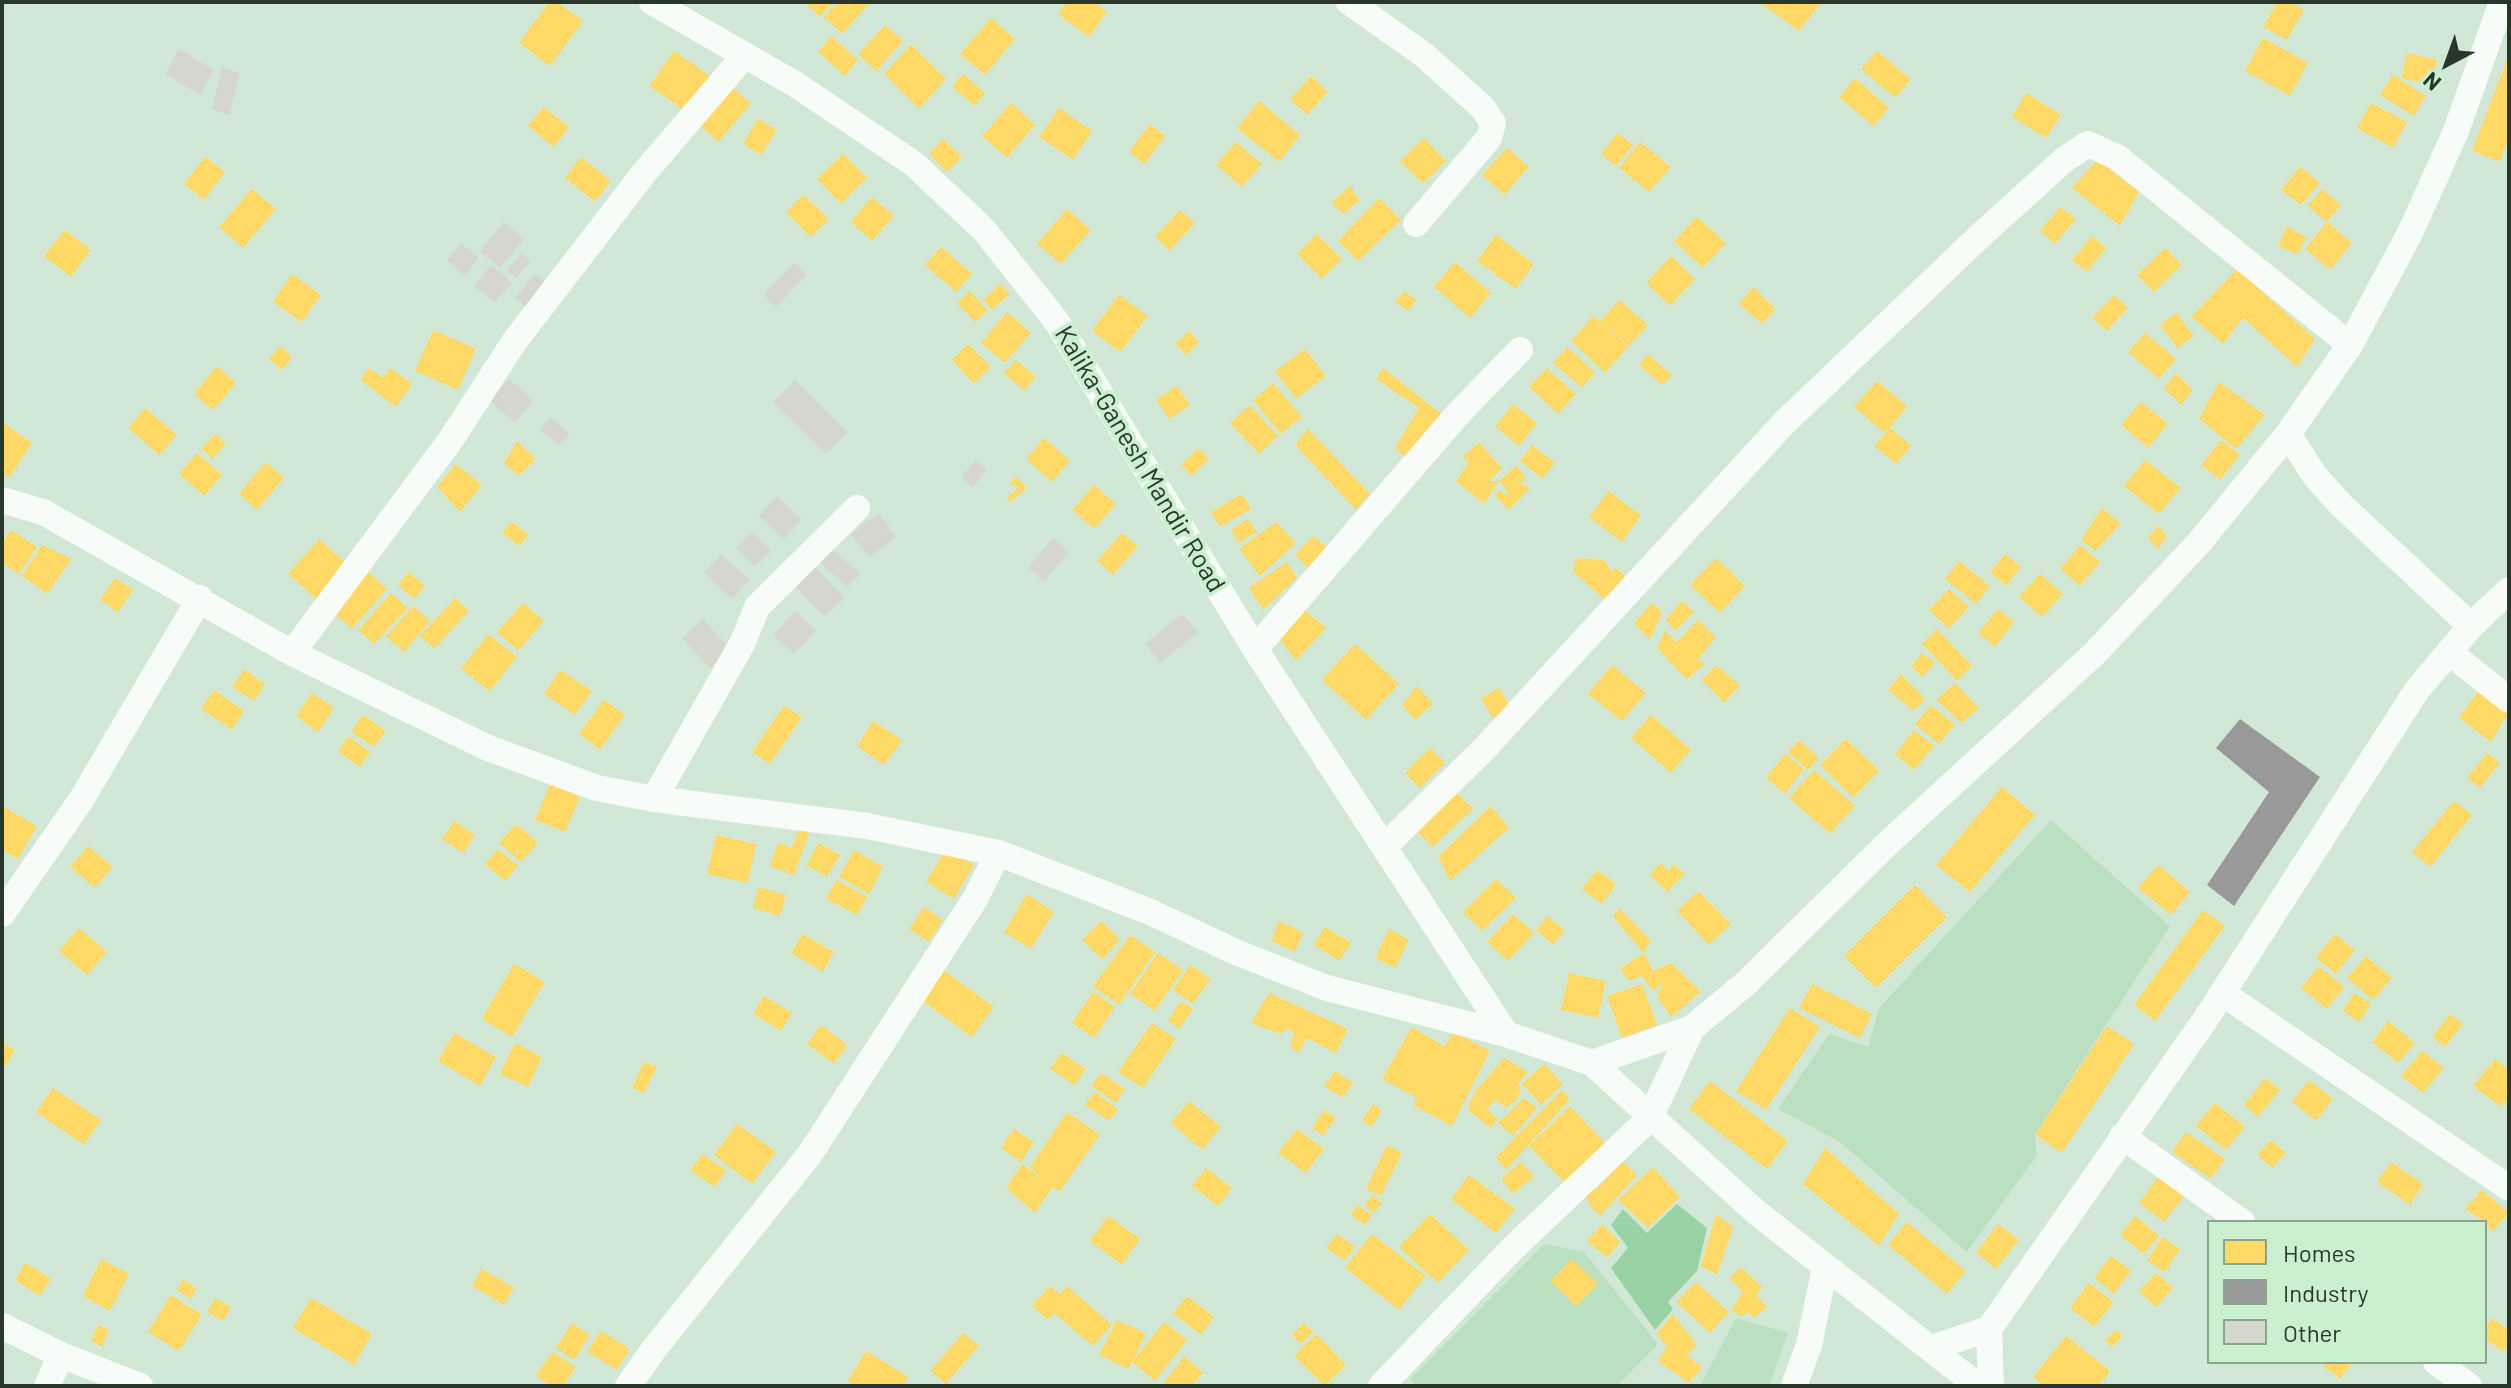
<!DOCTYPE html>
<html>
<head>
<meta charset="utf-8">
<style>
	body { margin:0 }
	#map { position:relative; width:2511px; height:1388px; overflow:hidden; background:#d2e8d6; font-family:Barlow,sans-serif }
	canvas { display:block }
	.frame { position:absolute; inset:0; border:4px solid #29372b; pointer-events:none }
	.legend { position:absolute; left:2207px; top:1220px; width:280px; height:144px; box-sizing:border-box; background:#caf0d0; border:2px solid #8aa68e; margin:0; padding:10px 14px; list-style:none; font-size:24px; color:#29372b }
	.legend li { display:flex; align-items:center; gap:16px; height:40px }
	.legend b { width:40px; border:2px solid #8aa68e }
	.north { position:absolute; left:2407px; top:24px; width:80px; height:80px; -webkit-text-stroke:6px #caf0d0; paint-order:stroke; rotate:221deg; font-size:22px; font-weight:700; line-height:32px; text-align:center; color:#29372b }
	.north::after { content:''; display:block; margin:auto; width:28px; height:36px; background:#29372b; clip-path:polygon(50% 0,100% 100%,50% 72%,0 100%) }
</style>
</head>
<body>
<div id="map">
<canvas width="2511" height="1388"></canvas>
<div class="frame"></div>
<ul class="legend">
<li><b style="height:22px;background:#ffd966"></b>Homes</li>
<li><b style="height:22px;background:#999"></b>Industry</li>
<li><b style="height:22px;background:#d5d6cc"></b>Other</li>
</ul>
<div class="north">N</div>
</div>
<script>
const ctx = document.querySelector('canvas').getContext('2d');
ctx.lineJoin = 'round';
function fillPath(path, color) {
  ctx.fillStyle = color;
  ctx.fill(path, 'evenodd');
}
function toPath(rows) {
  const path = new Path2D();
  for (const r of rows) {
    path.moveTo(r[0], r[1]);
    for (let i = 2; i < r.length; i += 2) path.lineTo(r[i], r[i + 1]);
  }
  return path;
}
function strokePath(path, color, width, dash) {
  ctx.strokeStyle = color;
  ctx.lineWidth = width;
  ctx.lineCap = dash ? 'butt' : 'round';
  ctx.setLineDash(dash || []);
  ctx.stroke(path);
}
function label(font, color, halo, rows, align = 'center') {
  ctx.font = font + ' Barlow,sans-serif';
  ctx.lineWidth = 8;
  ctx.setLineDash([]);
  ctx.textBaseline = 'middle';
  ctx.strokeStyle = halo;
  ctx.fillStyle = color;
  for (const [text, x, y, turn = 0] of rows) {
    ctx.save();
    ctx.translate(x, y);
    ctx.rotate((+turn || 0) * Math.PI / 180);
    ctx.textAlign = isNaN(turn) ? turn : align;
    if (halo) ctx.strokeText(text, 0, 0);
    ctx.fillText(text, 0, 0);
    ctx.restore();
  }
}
const green = toPath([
	[2051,820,2170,926,2035,1135,2037,1155,1967,1252,1840,1142,1778,1109,1829,1034,1868,1047,1879,1008],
	[1544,1244,1583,1251,1658,1344,1617,1386,1416,1386,1410,1379],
	[1736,1318,1788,1333,1769,1386,1700,1386]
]);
const forest = toPath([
	[1677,1204,1707,1228,1697,1271,1668,1302,1673,1309,1655,1330,1611,1268,1628,1248,1611,1225,1623,1209,1647,1233]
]);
const homes = toPath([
	[549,2,557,2,583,21,550,66,519,43],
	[804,2,834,2,820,17],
	[838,2,869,4,842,34,824,17],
	[1067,2,1094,2,1107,12,1089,37,1058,14],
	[1759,2,1822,2,1799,31],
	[2277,2,2290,2,2304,10,2287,40,2263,27],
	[991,18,1015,39,985,75,960,54],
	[885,25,903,41,876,71,858,54],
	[831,36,858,60,845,76,818,52],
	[2263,38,2308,63,2290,96,2245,71],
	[911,44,946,79,919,109,884,74],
	[674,51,710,76,685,111,649,86],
	[1877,51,1911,80,1895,98,1861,69],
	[2407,53,2437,60,2431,85,2401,78],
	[2509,54,2509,137,2500,162,2472,151],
	[963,74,985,93,975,106,952,87],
	[2393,75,2426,96,2414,116,2380,95],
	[1311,76,1328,92,1307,115,1290,99],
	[1855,78,1889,108,1873,126,1839,97],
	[730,85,751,104,718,142,697,123],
	[2026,93,2061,115,2046,138,2012,117],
	[1259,101,1300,135,1279,162,1237,128],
	[1011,103,1035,125,1007,158,982,136],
	[2371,103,2407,122,2393,148,2357,128],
	[543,107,569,127,554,147,528,126],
	[1059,108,1092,131,1073,160,1039,137],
	[758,119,777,130,761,155,743,144],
	[1150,124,1165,136,1145,164,1129,152],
	[1618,133,1633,145,1616,166,1601,154],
	[1424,138,1446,161,1423,184,1400,161],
	[943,139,962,157,947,172,929,154],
	[1236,142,1262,164,1242,187,1216,165],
	[1640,142,1671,167,1649,192,1619,168],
	[1507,148,1529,167,1504,195,1482,175],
	[843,154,867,178,841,204,817,179],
	[205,157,225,172,204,200,184,184],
	[581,157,611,181,595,202,565,178],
	[2097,160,2139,192,2120,226,2072,188],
	[2300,167,2320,183,2301,205,2281,190],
	[1350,186,1360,200,1343,214,1331,203],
	[252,189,276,209,243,248,219,227],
	[2322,189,2341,205,2327,222,2307,206],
	[803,195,829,219,811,237,786,213],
	[872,197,894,216,872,241,851,222],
	[1379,198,1401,220,1358,261,1338,241],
	[2060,207,2076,219,2055,244,2040,231],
	[1067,209,1091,230,1061,264,1037,244],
	[1180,210,1195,223,1170,251,1155,237],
	[1697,217,1726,243,1703,268,1674,241],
	[2327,222,2352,243,2330,270,2305,249],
	[2287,226,2307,238,2297,254,2278,246],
	[65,230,91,250,71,277,44,256],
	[1317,234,1342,259,1322,279,1297,254],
	[1496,235,1534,264,1516,289,1477,261],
	[2092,236,2106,248,2087,272,2072,260],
	[941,247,972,274,956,292,925,265],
	[2165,248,2182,265,2154,292,2137,275],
	[1671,256,1695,279,1670,306,1646,283],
	[1455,262,1491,293,1470,318,1434,287],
	[2237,269,2315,339,2297,367,2243,318,2223,344,2191,317],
	[292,274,321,295,302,322,273,302],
	[1000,284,1010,294,992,310,983,300],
	[1753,287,1776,309,1762,324,1739,304],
	[970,291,988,311,975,322,957,303],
	[1404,292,1417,300,1408,311,1395,302],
	[1119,295,1148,316,1120,352,1092,331],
	[2114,295,2128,308,2107,331,2092,318],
	[1619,300,1648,325,1629,346,1603,324,1628,347,1605,373,1571,341,1593,316,1600,322],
	[1007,312,1031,333,1005,363,981,343],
	[2176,313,2194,336,2178,348,2160,325],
	[433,330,476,349,458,390,415,371],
	[1189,331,1199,342,1186,355,1175,344],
	[2145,333,2176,359,2159,379,2128,352],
	[968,344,991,367,974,384,952,360],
	[280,346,292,357,282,370,269,359],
	[1567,347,1595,372,1582,388,1553,363],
	[1305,349,1326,376,1296,399,1275,371],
	[1648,354,1672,375,1662,385,1639,365],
	[1016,360,1036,377,1024,391,1004,373],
	[217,366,236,383,213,410,194,394],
	[369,368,383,378,390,368,412,384,396,407,360,380],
	[1383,368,1444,416,1407,459,1395,448,1419,408,1376,379],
	[1547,368,1576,394,1558,414,1529,387],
	[2176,373,2193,390,2181,405,2164,388],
	[1877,381,1907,406,1890,428,1911,446,1896,464,1874,446,1890,428,1883,432,1854,407],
	[2219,382,2265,415,2236,449,2199,419],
	[1273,383,1302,417,1281,434,1253,400],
	[1177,386,1190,405,1169,419,1156,400],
	[2141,402,2168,424,2148,448,2121,425],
	[1513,404,1537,423,1519,446,1495,427],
	[1250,405,1278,436,1259,454,1230,423],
	[145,408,177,435,159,455,128,428],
	[2,422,32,443,9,478,2,472],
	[1308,429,1370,494,1356,510,1295,445],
	[215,434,226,443,213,459,201,449],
	[1044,438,1070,461,1052,482,1026,459],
	[2221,440,2240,455,2220,480,2201,465],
	[517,441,536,459,519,476,504,463],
	[1479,442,1502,468,1489,481,1499,481,1517,465,1526,478,1520,483,1530,488,1509,510,1495,496,1499,489,1506,495,1509,493,1499,481,1484,504,1456,481,1469,462,1463,457],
	[1532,445,1555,463,1542,479,1520,461],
	[1198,448,1209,459,1192,476,1181,465],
	[197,453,222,475,204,496,179,474],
	[2145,460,2181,488,2159,514,2124,486],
	[266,462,284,478,257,510,239,494],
	[456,464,482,485,460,512,437,487],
	[1017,477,1027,488,1010,502,1006,498,1019,487,1009,484],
	[1094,485,1116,504,1094,529,1072,510],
	[1609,491,1641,516,1622,542,1589,517],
	[1242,494,1251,509,1220,527,1211,512],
	[2102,508,2121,524,2095,551,2081,540],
	[1248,519,1257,532,1239,543,1231,530],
	[512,522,529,535,519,546,502,533],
	[1276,522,1296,543,1260,576,1239,549],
	[2158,526,2167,536,2158,549,2148,538],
	[11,530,37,547,19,574,2,563,2,543],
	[1122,533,1138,546,1113,575,1097,561],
	[1313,536,1328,548,1308,568,1295,555],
	[319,539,347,564,316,599,288,574],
	[42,545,72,559,47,594,22,576],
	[2080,545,2100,562,2080,586,2060,569],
	[2005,554,2021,567,2006,586,1990,572],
	[1577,558,1604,560,1612,572,1616,568,1629,581,1609,603,1573,572],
	[1716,558,1745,586,1720,613,1690,585],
	[1959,561,1990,586,1976,604,1945,579],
	[1287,562,1297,578,1263,610,1249,588],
	[367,571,387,589,352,629,332,612],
	[409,572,425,586,414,599,398,585],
	[2040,574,2063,594,2042,617,2019,597],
	[115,578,133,590,118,612,100,600],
	[1949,589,1969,607,1949,629,1929,610],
	[391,593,408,608,374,644,358,630],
	[455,598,469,611,434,649,420,636],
	[1682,601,1694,612,1675,631,1665,620],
	[523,603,544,621,518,651,497,632],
	[1652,603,1662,613,1650,640,1634,623],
	[413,606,430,621,404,652,386,637],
	[1301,607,1326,628,1296,661,1278,637],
	[1998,609,2014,622,1995,647,1978,633],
	[1698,620,1716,637,1697,661,1706,662,1687,680,1657,648,1665,631,1677,642],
	[1937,629,1972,666,1957,681,1922,644],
	[488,634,517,657,490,691,461,669],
	[1355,644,1399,684,1366,720,1322,680],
	[1922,653,1935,663,1923,677,1911,667],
	[1612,665,1646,693,1622,721,1588,694],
	[1716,665,1740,686,1724,703,1702,680],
	[244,669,265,684,254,701,232,687],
	[560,670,592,691,575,715,544,694],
	[1901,674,1925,699,1914,711,1888,690],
	[1955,683,1979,708,1962,723,1936,700],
	[1417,686,1433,704,1415,720,1402,705],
	[1499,688,1513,711,1495,722,1481,698],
	[214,690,244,711,232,730,201,709],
	[2479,690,2509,712,2491,742,2459,718],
	[312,693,334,708,318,732,296,716],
	[604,700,625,715,600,750,579,734],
	[1931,705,1955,725,1939,744,1915,724],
	[784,706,802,717,770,764,752,752],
	[363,715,386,731,374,747,351,732],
	[1651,715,1691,750,1671,773,1631,738],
	[873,721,902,740,884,765,857,746],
	[1914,730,1934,746,1914,770,1895,754],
	[348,736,370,752,360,767,338,752],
	[1846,739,1879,771,1853,798,1820,765],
	[1799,740,1819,758,1808,770,1788,752],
	[1430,748,1445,763,1420,788,1405,773],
	[2487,753,2500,763,2480,788,2467,778],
	[1785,754,1804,769,1785,794,1766,778],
	[1814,770,1855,806,1830,834,1789,798],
	[550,784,580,797,565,832,535,820],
	[2002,787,2035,815,1970,892,1936,865],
	[1452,788,1473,809,1433,847,1414,829],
	[2454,801,2472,815,2430,867,2412,852],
	[2,806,37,826,18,859,2,850],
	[1491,806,1509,828,1450,881,1438,857],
	[454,821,475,835,463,853,442,839],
	[516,824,538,843,521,862,499,843],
	[800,826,809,833,794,875,770,866,778,843,792,848],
	[716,835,756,844,748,883,707,874],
	[819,843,840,855,827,877,806,865],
	[88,846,113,867,95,888,70,867],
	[947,848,974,865,954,899,926,882],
	[498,849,518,866,505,881,485,864],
	[854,850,883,867,869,894,839,877],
	[1661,863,1669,872,1673,864,1685,874,1667,892,1650,875],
	[2158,865,2190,892,2171,915,2138,888],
	[1597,870,1616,884,1602,904,1582,889],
	[1496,879,1516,898,1482,931,1463,912],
	[836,880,867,897,857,915,826,899],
	[1915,885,1947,917,1876,988,1844,956],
	[759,887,786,895,780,916,753,908],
	[1698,891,1731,924,1709,945,1677,911],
	[1027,894,1054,912,1031,949,1004,932],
	[924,907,943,920,929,942,909,929],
	[1619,908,1651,941,1644,953,1613,917],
	[2203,910,2225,926,2155,1021,2134,1005],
	[1513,914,1534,933,1508,961,1487,942],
	[1548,916,1565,931,1553,945,1536,930],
	[1101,921,1120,939,1103,960,1082,940],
	[1279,921,1303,933,1295,952,1271,941],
	[1325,927,1351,943,1339,961,1314,945],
	[79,928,107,952,87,975,59,951],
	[1389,929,1409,940,1395,968,1375,958],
	[803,934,834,952,823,972,791,953],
	[2335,934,2355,950,2336,974,2316,958],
	[1130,935,1155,952,1119,1005,1093,987],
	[1158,953,1183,970,1155,1011,1130,994],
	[1644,953,1653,971,1671,963,1701,992,1671,1017,1657,997,1664,981,1654,991,1641,976,1629,981,1620,969],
	[2366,956,2392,978,2373,1000,2347,978],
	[514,964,545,982,512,1037,482,1019],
	[1190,965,1211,979,1193,1004,1173,990],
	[2319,966,2344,987,2327,1009,2301,988],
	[942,969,994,1007,972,1037,920,999],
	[1569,973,1606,981,1598,1018,1561,1010],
	[1642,984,1657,1025,1622,1038,1607,996],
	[1812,984,1872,1014,1860,1038,1799,1008],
	[1093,992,1115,1007,1094,1038,1072,1023],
	[1269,993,1348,1029,1336,1053,1307,1038,1299,1053,1290,1047,1294,1033,1287,1028,1280,1034,1251,1023],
	[2354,993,2371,1004,2359,1022,2343,1011],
	[764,996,792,1013,781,1031,753,1014],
	[1181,1001,1193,1009,1179,1029,1168,1021],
	[1790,1008,1820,1027,1766,1110,1736,1091],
	[2450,1014,2463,1024,2445,1047,2432,1037],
	[2388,1021,2415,1043,2398,1063,2372,1042],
	[1152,1023,1176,1039,1143,1088,1118,1072],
	[821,1025,847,1045,834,1064,807,1044],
	[2107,1026,2134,1044,2062,1153,2035,1135],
	[1412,1027,1445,1047,1453,1032,1490,1051,1452,1126,1414,1106,1416,1097,1382,1079],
	[454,1033,496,1057,480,1086,438,1061],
	[2,1042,15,1050,2,1071],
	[515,1043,542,1057,528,1087,500,1074],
	[2422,1051,2444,1068,2423,1093,2401,1076],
	[1061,1053,1086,1069,1075,1085,1050,1069],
	[1504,1058,1528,1072,1518,1084,1521,1091,1516,1101,1506,1108,1496,1100,1487,1109,1498,1119,1490,1128,1467,1109,1476,1090],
	[2495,1059,2509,1070,2509,1098,2501,1107,2473,1086],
	[644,1062,657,1067,644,1093,632,1088],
	[1544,1064,1563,1084,1541,1105,1522,1084],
	[1335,1071,1353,1083,1343,1098,1324,1086],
	[1101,1073,1125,1089,1116,1103,1091,1086],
	[2265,1078,2280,1090,2258,1117,2244,1105],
	[2309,1080,2333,1099,2316,1121,2292,1102],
	[1710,1081,1788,1141,1767,1169,1689,1109],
	[53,1088,101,1120,84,1145,36,1112],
	[1562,1090,1570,1099,1506,1170,1496,1157],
	[1094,1092,1118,1109,1109,1121,1085,1105],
	[1524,1098,1537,1108,1513,1136,1498,1123],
	[1189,1101,1221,1127,1202,1150,1171,1123],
	[2215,1103,2245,1127,2226,1150,2196,1126],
	[1373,1104,1382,1110,1371,1127,1362,1120],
	[1570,1106,1605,1143,1564,1182,1529,1146],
	[1324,1110,1336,1118,1323,1136,1312,1128],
	[1067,1112,1100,1135,1060,1191,1052,1188,1035,1213,1006,1188,1022,1164,1045,1181,1030,1167],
	[737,1124,776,1152,752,1184,714,1155],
	[1014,1129,1034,1142,1021,1162,1001,1148],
	[1297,1129,1324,1149,1306,1173,1278,1153],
	[2186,1132,2225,1159,2211,1179,2172,1152],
	[2271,1140,2286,1153,2272,1168,2257,1155],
	[1387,1145,1402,1153,1381,1196,1366,1189],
	[1825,1148,1899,1214,1879,1246,1803,1184],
	[702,1154,726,1170,715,1187,690,1171],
	[1623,1161,1637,1175,1601,1215,1593,1210,1583,1190,1586,1185,1596,1190],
	[1521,1162,1534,1177,1513,1194,1501,1179],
	[2391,1162,2423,1184,2410,1205,2377,1182],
	[1653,1167,1680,1197,1648,1228,1618,1200],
	[1206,1168,1232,1188,1218,1206,1192,1186],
	[2162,1172,2188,1191,2164,1222,2139,1203],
	[1469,1175,1515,1209,1496,1233,1451,1199],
	[2482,1190,2509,1213,2492,1232,2485,1222,2465,1209],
	[1372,1195,1382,1203,1374,1213,1365,1206],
	[1357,1205,1372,1215,1365,1225,1351,1215],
	[1430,1214,1469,1250,1438,1283,1399,1247],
	[1716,1214,1733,1227,1717,1275,1701,1266],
	[1108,1216,1140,1239,1122,1265,1090,1241],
	[2135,1216,2159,1236,2144,1254,2120,1235],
	[1907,1222,1966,1271,1947,1294,1888,1245],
	[1602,1224,1620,1242,1607,1258,1587,1241],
	[1998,1224,2019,1240,1996,1269,1976,1253],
	[1337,1234,1355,1247,1345,1261,1326,1248],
	[1372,1234,1426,1276,1399,1310,1345,1268],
	[2162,1237,2180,1249,2165,1272,2147,1261],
	[2111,1256,2131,1271,2114,1294,2094,1278],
	[101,1259,129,1274,110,1311,83,1296],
	[1572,1259,1598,1284,1576,1306,1550,1281],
	[25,1263,51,1279,40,1296,15,1280],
	[1741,1267,1762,1287,1756,1295,1767,1307,1754,1318,1748,1312,1740,1317,1732,1309,1743,1292,1729,1278],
	[482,1269,514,1288,504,1305,472,1286],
	[2156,1273,2173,1288,2156,1307,2139,1291],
	[183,1279,197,1289,190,1299,177,1290],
	[1696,1282,1729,1312,1710,1333,1676,1302],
	[2089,1283,2114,1302,2094,1327,2070,1308],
	[1050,1286,1060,1294,1067,1286,1112,1325,1093,1346,1054,1313,1048,1320,1032,1306],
	[171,1295,202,1315,179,1351,148,1332],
	[1187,1296,1214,1317,1201,1335,1173,1314],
	[215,1298,231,1307,223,1321,207,1312],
	[311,1298,372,1334,354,1365,293,1328],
	[1673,1314,1697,1345,1687,1355,1702,1368,1689,1383,1658,1361,1667,1346,1656,1334],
	[2492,1318,2509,1330,2509,1344,2504,1352,2485,1339,2485,1329],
	[1117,1320,1146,1334,1132,1362,1164,1322,1187,1340,1155,1381,1132,1362,1128,1369,1099,1355],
	[572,1323,590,1335,574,1360,556,1348],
	[1304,1323,1313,1332,1301,1344,1292,1335],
	[98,1325,109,1330,102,1347,91,1341],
	[2116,1329,2123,1336,2112,1347,2105,1341],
	[601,1331,630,1349,617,1370,587,1352],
	[963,1333,979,1346,946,1384,930,1371],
	[1316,1334,1346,1365,1325,1386,1294,1356],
	[2066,1336,2110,1371,2099,1386,2044,1386,2033,1377],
	[866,1351,908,1377,903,1386,855,1386,848,1381],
	[552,1352,576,1367,563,1386,552,1386,536,1376],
	[1184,1356,1203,1373,1192,1386,1162,1386],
	[2326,1362,2353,1362,2340,1379,2323,1366]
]);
const industry = toPath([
	[2240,719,2320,777,2234,906,2207,885,2269,792,2216,748]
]);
const building = toPath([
	[179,49,214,70,200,95,165,74],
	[222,67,240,73,229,115,212,109],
	[504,222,524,239,500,268,480,251],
	[461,243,479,258,465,276,447,260],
	[521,253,531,261,516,278,507,270],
	[794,263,807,275,776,307,764,295],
	[491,265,512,283,494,303,474,286],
	[535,274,546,283,526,307,515,298],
	[509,379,533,400,515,423,489,400],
	[795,380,847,432,826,454,773,402],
	[550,417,570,434,559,445,540,431],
	[976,460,987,470,972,488,961,477],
	[777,496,802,519,784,539,759,516],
	[878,513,896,536,870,557,851,535],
	[752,532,771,551,755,567,736,548],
	[1053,538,1069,552,1044,581,1028,568],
	[832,549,860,574,847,587,820,562],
	[721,554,750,580,732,599,704,573],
	[814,565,844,598,824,617,793,584],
	[795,611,816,630,794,654,773,635],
	[1182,614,1198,632,1161,663,1145,644],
	[703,619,730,649,710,668,682,638]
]);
const minor = toPath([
	[652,2,795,84,914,164,984,230,1057,322,1255,649,1506,1034],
	[1349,2,1424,55,1483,108,1493,123,1489,138,1416,224],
	[2288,434,2315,476,2341,505,2471,626],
	[2,500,43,512,292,653,488,748,597,788,654,799,867,826,998,853,1148,911,1238,953,1327,988,1506,1034,1592,1063,1692,1028,1745,984,1888,843,2094,654,2198,544,2288,434,2350,345,2410,233,2456,131,2502,2],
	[1255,649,1458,414,1520,350],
	[2449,652,2509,700],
	[292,653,452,438,514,342,644,173,745,55],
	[654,799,743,642,757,607,857,508],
	[1385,846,1484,749,1784,423,1981,235,2065,159,2088,144,2117,157,2350,345],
	[2,914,81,800,200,598],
	[2222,993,2509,1188],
	[1592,1063,1756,1212,1978,1386],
	[2122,1136,2242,1222],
	[2,1326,61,1355,140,1386],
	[1931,1348,1989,1329],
	[2436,1362,2469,1386],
	[47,1386,61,1355],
	[628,1386,654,1349,810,1154,975,899,998,853],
	[1381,1386,1511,1250,1650,1118,1692,1028],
	[1794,1386,1809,1345,1825,1267],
	[1991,1386,1989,1329,2205,1020,2417,690,2471,626,2509,590]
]);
const streetNames = [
	["Kalika-Ganesh Mandir Road",1140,459,59]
];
fillPath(green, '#bae0c1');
fillPath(forest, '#99d2a5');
fillPath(homes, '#ffd966');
fillPath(industry, '#999');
fillPath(building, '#d5d6cc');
strokePath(minor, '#f8fcf9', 26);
label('26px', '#29372b', '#caf0d0', streetNames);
</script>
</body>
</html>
